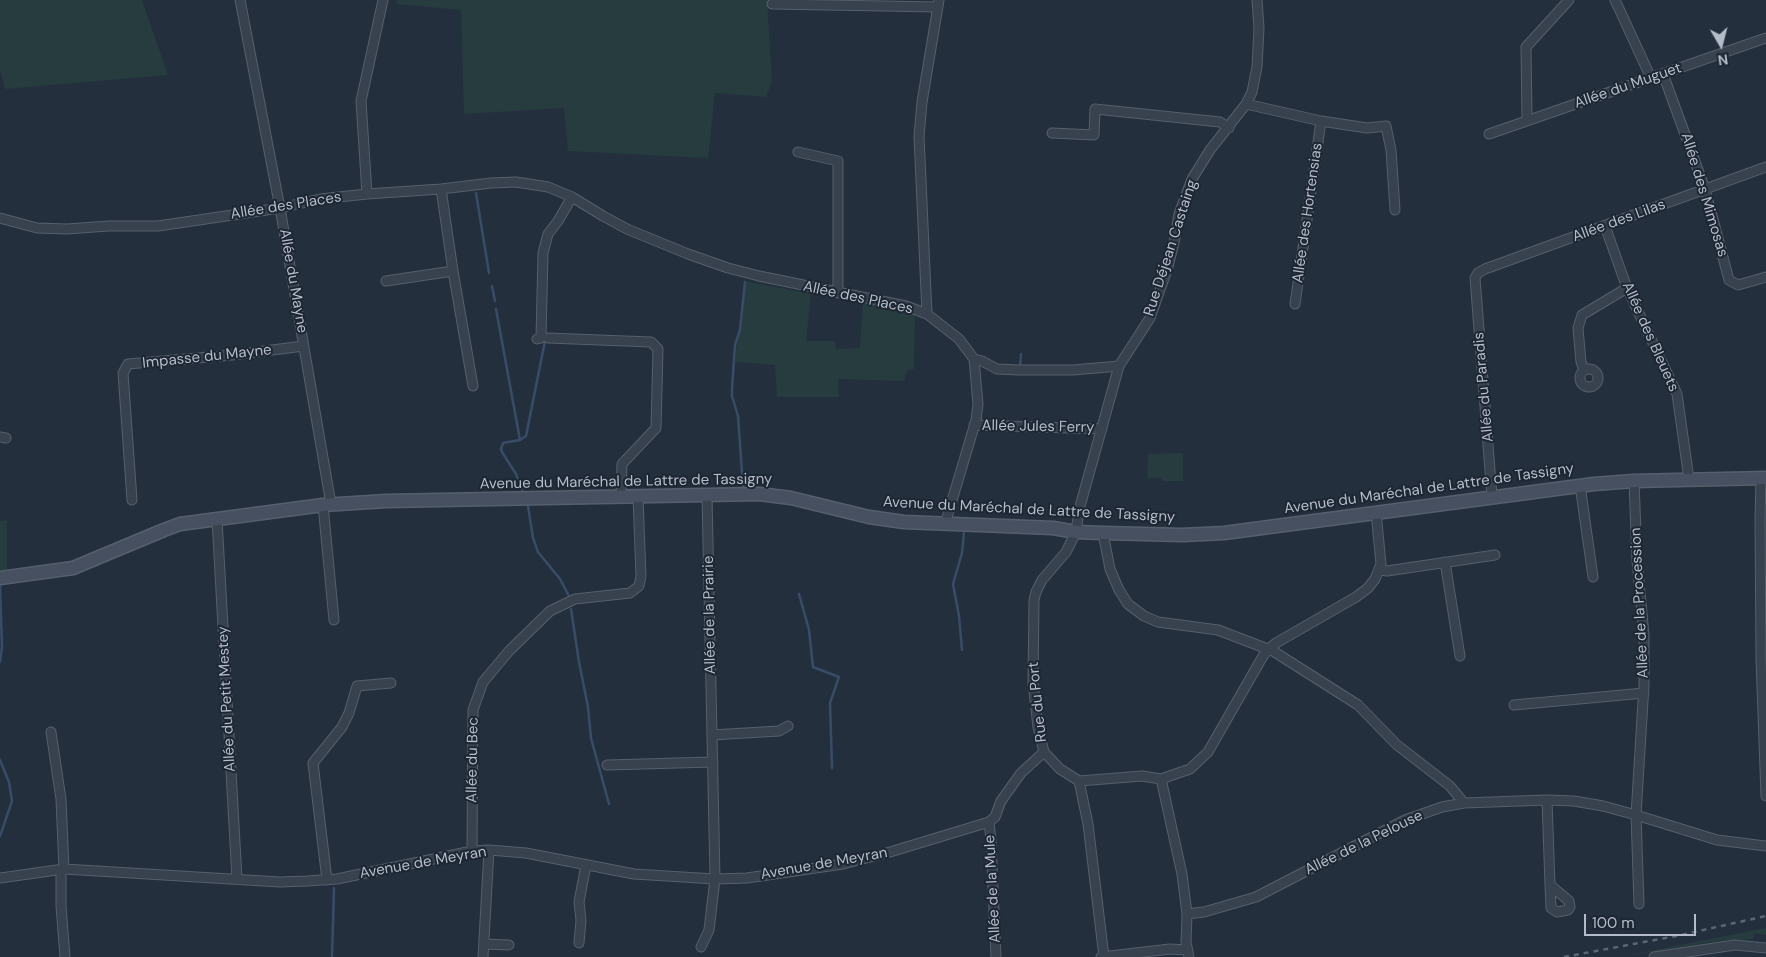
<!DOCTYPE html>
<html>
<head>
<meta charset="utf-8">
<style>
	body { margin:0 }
	#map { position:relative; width:1766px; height:957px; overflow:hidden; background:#242f3e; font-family:"DM Sans",sans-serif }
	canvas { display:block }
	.north { position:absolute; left:1696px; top:20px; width:50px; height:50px; -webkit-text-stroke:4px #1d2633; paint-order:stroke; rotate:172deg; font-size:14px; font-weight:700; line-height:20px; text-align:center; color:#b4bcc9 }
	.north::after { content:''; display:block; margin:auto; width:18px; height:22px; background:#b4bcc9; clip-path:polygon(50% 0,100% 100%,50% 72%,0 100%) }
	.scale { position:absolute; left:1584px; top:914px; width:112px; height:22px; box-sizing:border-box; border:2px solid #b4bcc9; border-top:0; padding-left:6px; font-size:15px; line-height:18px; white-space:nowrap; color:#b4bcc9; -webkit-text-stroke:4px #1d2633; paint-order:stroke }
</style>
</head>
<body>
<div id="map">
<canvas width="1766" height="957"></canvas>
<div class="north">N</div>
<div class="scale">100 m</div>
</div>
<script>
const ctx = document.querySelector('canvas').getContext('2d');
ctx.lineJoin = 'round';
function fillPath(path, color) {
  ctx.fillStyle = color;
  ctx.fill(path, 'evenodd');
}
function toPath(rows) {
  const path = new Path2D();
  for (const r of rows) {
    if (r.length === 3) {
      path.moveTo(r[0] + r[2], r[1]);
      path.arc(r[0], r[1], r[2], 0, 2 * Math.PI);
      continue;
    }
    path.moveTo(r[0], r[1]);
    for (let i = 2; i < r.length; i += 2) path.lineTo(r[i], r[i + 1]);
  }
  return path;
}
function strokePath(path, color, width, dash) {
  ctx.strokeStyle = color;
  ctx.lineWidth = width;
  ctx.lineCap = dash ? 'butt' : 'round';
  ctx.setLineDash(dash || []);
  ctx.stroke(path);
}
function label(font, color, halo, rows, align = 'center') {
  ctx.font = font + ' "DM Sans",sans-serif';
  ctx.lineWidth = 4;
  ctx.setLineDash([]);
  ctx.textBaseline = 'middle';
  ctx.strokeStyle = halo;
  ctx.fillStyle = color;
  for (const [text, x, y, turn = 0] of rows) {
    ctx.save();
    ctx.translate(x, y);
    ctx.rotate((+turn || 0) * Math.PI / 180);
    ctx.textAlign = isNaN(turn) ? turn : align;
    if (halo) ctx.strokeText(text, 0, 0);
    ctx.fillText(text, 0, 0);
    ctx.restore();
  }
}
const green = toPath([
	[0,0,142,0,168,75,5,89,0,70],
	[396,0,767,0,772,81,766,97,715,93,708,158,568,151,564,108,464,114,461,10,397,4],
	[744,281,811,294,806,341,835,341,836,349,860,348,863,303,906,311,915,315,914,369,907,370,904,381,838,379,839,397,777,397,775,365,735,362],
	[1183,453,1183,481,1162,481,1161,478,1147,478,1148,454],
	[7,520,7,569,0,573,0,521],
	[1766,928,1766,935,1754,933,1753,939,1719,941,1619,957]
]);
const stream = toPath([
	[476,193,489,273],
	[492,286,495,301],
	[496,309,520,440],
	[1020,367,1021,354],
	[743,487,738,416,732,396,732,388,735,345,740,330,745,282],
	[522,490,516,474,502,452,501,449,503,443,520,440,526,436,545,341],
	[528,506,533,538,538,552,560,579,569,596],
	[799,594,809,630,813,667,839,677,830,703,832,768],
	[571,609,579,662,588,707,591,738,609,804],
	[962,650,959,616,953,584,962,553,964,533],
	[0,662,2,647,0,586],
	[0,760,9,782,12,801,0,836],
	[332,957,334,888]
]);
const street = toPath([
	[240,0,280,208,331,504],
	[1257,0,1259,28,1257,67,1252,92,1246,104,1210,150,1192,179,1179,214,1174,243,1167,270,1150,318,1119,366,1079,510,1076,532,1066,552,1042,580,1036,592,1034,600,1033,683,1038,727,1044,752,1060,769,1079,781,1142,776,1161,779,1190,769,1208,752,1263,656,1268,650,1276,643,1356,597,1368,588,1375,579,1381,564,1376,512],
	[1615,0,1651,78],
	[772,4,938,7],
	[1663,74,1705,189,1729,280,1738,285,1766,277],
	[1246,104,1321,121,1367,128,1386,126,1391,150,1395,210],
	[1527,120,1526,47,1569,0],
	[1052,133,1094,135,1095,109,1220,122,1229,128],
	[1489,134,1766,38],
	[798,152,838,161,838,293],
	[441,189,453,271,473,386],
	[367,194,361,101,383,0],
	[0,218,37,228,67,229,108,226,158,226,280,208,320,199,367,194,441,189,491,183,516,182,548,187,572,197,603,216,627,229,688,254,728,268,759,276,906,306,927,314,959,339,974,359,978,404,976,420,945,524],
	[1605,226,1627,288,1677,394,1689,479],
	[386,281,453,271],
	[1295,304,1321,121],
	[927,314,919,136,922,102,939,0],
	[548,338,651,342,658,349,656,428,622,464,621,497],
	[537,339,541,338,543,253,548,234,558,221,572,197],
	[974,359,982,361,997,369,1019,370,1073,370,1119,366],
	[1589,378,9],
	[1584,370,1581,362,1578,328,1582,315,1627,288],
	[974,425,1102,429],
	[0,437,6,438],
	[1761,478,1760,519,1761,659,1766,796],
	[1634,481,1637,560,1644,635,1644,685,1636,815,1639,904],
	[1580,485,1593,577],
	[1492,496,1475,278,1478,273,1485,269,1766,167],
	[132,500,123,373,128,364,232,355,304,346],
	[323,505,334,620],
	[217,519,237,879],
	[1103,533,1110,569,1119,590,1128,604,1144,616,1158,622,1218,630,1273,651,1358,705,1397,745,1450,786,1464,803],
	[1445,562,1460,656],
	[1380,570,1387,571,1495,555],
	[1514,705,1644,693],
	[51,732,61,799,64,869],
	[712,735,779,731,788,726],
	[607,765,713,762],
	[1161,779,1182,874,1187,914,1186,942,1189,957],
	[1079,781,1088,824,1104,957],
	[1547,800,1550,885,1551,908,1557,912,1568,910,1570,907,1569,901,1550,885],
	[472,851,473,710,483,682,509,651,550,611,575,599,630,593,639,586,641,576,638,497],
	[61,870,61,906,65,957],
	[0,878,64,869,280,882,307,881,337,879,472,851,489,850,526,853,634,874,715,879,747,878,843,864,890,852,989,822],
	[327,880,313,763,342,727,349,713,357,686,391,683],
	[1187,914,1204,912,1256,897,1405,820,1442,807,1464,803,1547,800,1574,801,1603,806,1636,815,1717,840,1766,846],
	[579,943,581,920,579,902,586,865],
	[484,944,509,945],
	[701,947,709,930,715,879,707,495],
	[483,957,489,850],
	[996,957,991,840,989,822,995,817,1001,801,1021,773,1044,752],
	[1101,957,1170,949,1188,950],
	[1654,957,1735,945,1766,948]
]);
const secondary = toPath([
	[0,578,73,568,164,530,180,524,323,505,386,501,759,494,791,498,869,517,904,522,1053,528,1076,532,1103,533,1182,535,1224,533,1594,484,1634,481,1766,478]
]);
const rail = toPath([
	[1564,957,1676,936,1766,916]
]);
const streetNames = [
	["Allée du Muguet",1628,86,-19],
	["Allée des Mimosas",1704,195,73],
	["Allée des Places",286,206,-9],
	["Allée des Hortensias",1308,213,-82],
	["Allée des Lilas",1619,221,-20],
	["Rue Déjean Castaing",1171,248,-72],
	["Allée du Mayne",293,281,80],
	["Allée des Places",858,298,12],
	["Allée des Bleuets",1650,337,66],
	["Impasse du Mayne",207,357,-6],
	["Allée du Paradis",1484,387,-95],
	["Allée Jules Ferry",1038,427,1],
	["Avenue du Maréchal de Lattre de Tassigny",626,482,-1],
	["Avenue du Maréchal de Lattre de Tassigny",1429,489,-8],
	["Avenue du Maréchal de Lattre de Tassigny",1029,510,3],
	["Allée de la Procession",1640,603,-93],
	["Allée de la Prairie",710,615,-91],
	["Allée du Petit Mestey",227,699,-93],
	["Rue du Port",1038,702,-96],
	["Allée du Bec",473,760,-89],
	["Allée de la Pelouse",1364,843,-26],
	["Avenue de Meyran",423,863,-10],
	["Avenue de Meyran",824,864,-10],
	["Allée de la Mule",993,889,-93]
];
fillPath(green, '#263c3f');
strokePath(stream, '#394c67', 2.5);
strokePath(street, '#565f6c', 11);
strokePath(secondary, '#565f6c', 15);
strokePath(street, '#38414e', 9);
strokePath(secondary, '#465061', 12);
strokePath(rail, '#5a6575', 2.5, [5, 5]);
label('15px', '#b4bcc9', '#1d2633', streetNames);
</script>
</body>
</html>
